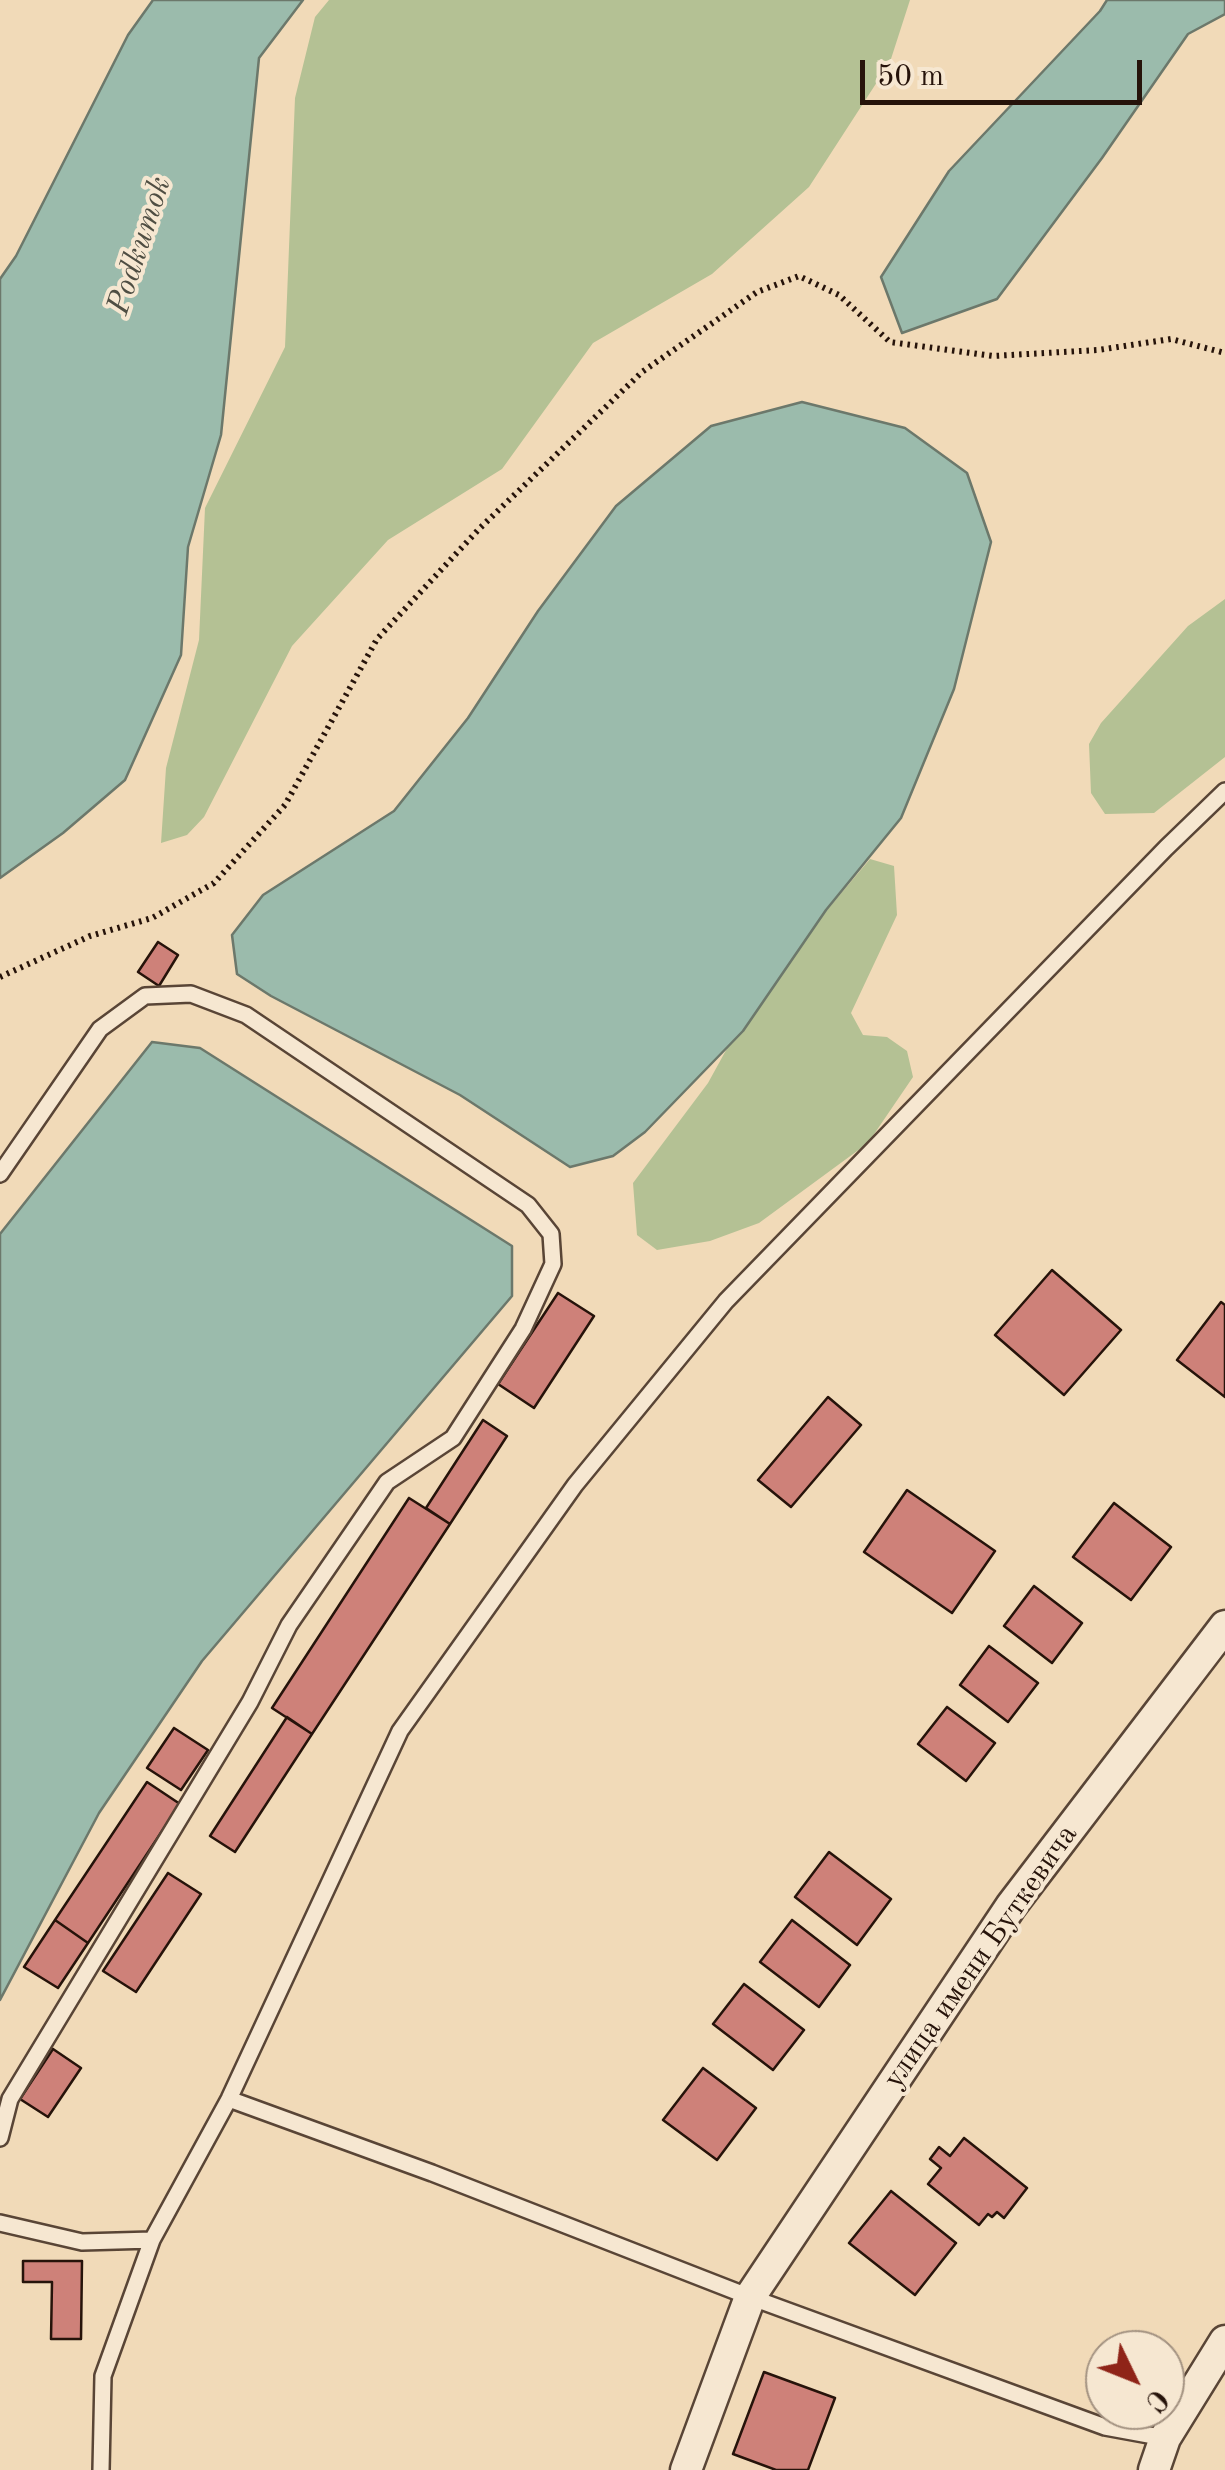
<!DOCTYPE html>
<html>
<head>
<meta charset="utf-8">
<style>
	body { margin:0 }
	#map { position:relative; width:1225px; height:2470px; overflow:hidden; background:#f1dab8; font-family:"Old Standard TT",serif }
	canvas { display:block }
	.north { position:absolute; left:1085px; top:2330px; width:100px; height:100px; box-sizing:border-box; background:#f6e7d1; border:2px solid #a39281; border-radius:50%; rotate:133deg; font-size:28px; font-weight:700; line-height:40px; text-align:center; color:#26130a }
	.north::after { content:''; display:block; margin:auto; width:35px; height:45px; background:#8f2418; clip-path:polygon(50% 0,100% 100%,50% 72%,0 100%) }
	.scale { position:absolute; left:860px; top:60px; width:282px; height:45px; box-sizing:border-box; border:5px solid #26130a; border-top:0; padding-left:12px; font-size:30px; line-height:35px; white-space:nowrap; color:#26130a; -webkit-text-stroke:8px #f6e7d1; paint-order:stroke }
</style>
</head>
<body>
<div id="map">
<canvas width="1225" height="2470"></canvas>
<div class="north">С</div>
<div class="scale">50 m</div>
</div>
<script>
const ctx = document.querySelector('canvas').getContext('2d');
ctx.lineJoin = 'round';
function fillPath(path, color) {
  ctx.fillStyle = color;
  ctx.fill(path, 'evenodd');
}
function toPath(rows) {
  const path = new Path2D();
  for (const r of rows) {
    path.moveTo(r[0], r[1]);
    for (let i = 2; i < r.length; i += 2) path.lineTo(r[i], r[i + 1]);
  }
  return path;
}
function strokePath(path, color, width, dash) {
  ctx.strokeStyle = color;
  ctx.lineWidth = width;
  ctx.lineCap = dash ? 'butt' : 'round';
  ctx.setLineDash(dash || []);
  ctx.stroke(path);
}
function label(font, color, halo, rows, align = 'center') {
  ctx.font = font + ' "Old Standard TT",serif';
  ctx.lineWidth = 8;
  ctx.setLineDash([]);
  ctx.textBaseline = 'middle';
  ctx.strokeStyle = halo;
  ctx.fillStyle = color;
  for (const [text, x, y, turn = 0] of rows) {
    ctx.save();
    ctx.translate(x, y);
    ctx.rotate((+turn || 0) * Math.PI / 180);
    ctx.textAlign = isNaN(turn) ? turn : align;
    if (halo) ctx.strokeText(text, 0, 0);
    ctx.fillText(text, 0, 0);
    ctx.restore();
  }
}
const green = toPath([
	[329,0,910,0,890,62,809,187,712,274,593,343,502,469,388,540,292,646,204,817,187,835,161,843,166,768,199,640,205,508,285,347,295,98,315,17],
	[1225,599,1225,757,1154,813,1105,814,1091,793,1089,744,1101,723,1188,626],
	[870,859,894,866,897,915,851,1013,863,1035,887,1037,907,1051,913,1077,868,1143,759,1223,710,1241,657,1250,637,1235,633,1183,708,1083,758,992]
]);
const water = toPath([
	[153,0,303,0,259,58,221,435,188,547,181,655,125,780,63,833,0,878,0,279,16,256,128,35,153,0],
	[1107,0,1225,0,1225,14,1188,34,1102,158,997,299,902,333,881,277,949,171,1100,11,1107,0],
	[802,402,905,428,967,473,991,542,954,689,901,818,826,910,743,1031,645,1132,613,1156,570,1167,460,1095,271,996,237,974,232,935,263,895,394,811,468,718,538,611,616,506,711,426,802,402],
	[152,1042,200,1048,512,1246,512,1296,202,1661,99,1813,0,2000,0,1234,152,1042]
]);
const building = toPath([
	[158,942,178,955,159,986,138,972,158,942],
	[1052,1270,1121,1330,1064,1395,995,1335,1052,1270],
	[558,1293,594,1316,534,1408,498,1384,558,1293],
	[1221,1302,1225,1305,1225,1397,1177,1360,1221,1302],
	[828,1397,861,1425,791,1507,758,1480,828,1397],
	[483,1420,507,1436,450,1524,426,1508,483,1420],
	[907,1490,995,1551,952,1613,864,1552,907,1490],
	[409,1498,450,1524,312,1734,272,1708,409,1498],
	[1114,1503,1171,1547,1131,1600,1073,1557,1114,1503],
	[1034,1586,1082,1623,1052,1663,1004,1626,1034,1586],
	[989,1646,1038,1683,1008,1722,960,1685,989,1646],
	[947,1707,995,1743,966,1781,918,1744,947,1707],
	[287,1717,312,1734,235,1852,210,1836,287,1717],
	[174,1728,208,1750,181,1790,147,1768,174,1728],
	[147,1782,180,1804,88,1943,55,1920,147,1782],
	[829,1852,891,1899,857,1945,795,1897,829,1852],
	[168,1873,201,1894,136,1992,103,1971,168,1873],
	[55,1920,88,1943,58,1988,24,1967,55,1920],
	[792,1920,850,1965,819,2007,760,1962,792,1920],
	[744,1984,804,2030,773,2070,713,2024,744,1984],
	[53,2049,81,2068,48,2117,20,2099,53,2049],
	[703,2068,756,2108,717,2160,663,2120,703,2068],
	[964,2138,1027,2188,1004,2218,997,2212,992,2217,988,2214,979,2225,928,2184,941,2168,930,2159,939,2147,950,2156,964,2138],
	[891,2191,956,2243,915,2295,849,2243,891,2191],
	[23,2261,82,2261,81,2339,51,2339,52,2282,23,2282,23,2261],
	[764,2372,835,2398,808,2470,776,2470,733,2454,764,2372]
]);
const path = toPath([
	[0,977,90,936,152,918,214,883,285,805,377,639,479,529,642,372,757,292,799,276,839,295,890,342,993,356,1098,350,1171,339,1225,353]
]);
const lane = toPath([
	[0,1174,100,1029,145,996,191,994,246,1015,528,1205,551,1234,553,1264,523,1329,453,1438,387,1482,289,1625,250,1702,10,2099,0,2138],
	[229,2099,432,2173,750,2297,1105,2427,1165,2438],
	[0,2223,82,2242,152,2240],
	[101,2470,103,2376,152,2240,229,2099,400,1731,575,1485,726,1301,1166,848,1225,791]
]);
const street = toPath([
	[686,2470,750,2297,1011,1906,1225,1626],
	[1154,2470,1165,2438,1225,2341]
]);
const streetNames = [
	["улица имени Буткевича",981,1957,-55]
];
const waterNames = [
	["Podkumok",140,246,-72]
];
fillPath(green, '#b4c194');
fillPath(water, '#9bbbac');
strokePath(water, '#6c786b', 2.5);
fillPath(building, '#ce8179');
strokePath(building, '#26130a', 2.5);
strokePath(lane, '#594536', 20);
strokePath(street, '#594536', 35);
strokePath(path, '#26130a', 6, [2.5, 5]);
strokePath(lane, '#f6e7d1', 15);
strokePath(street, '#f6e7d1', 30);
label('30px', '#26130a', '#f6e7d1', streetNames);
label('italic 32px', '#4f4e43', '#f6e7d1', waterNames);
</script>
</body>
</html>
